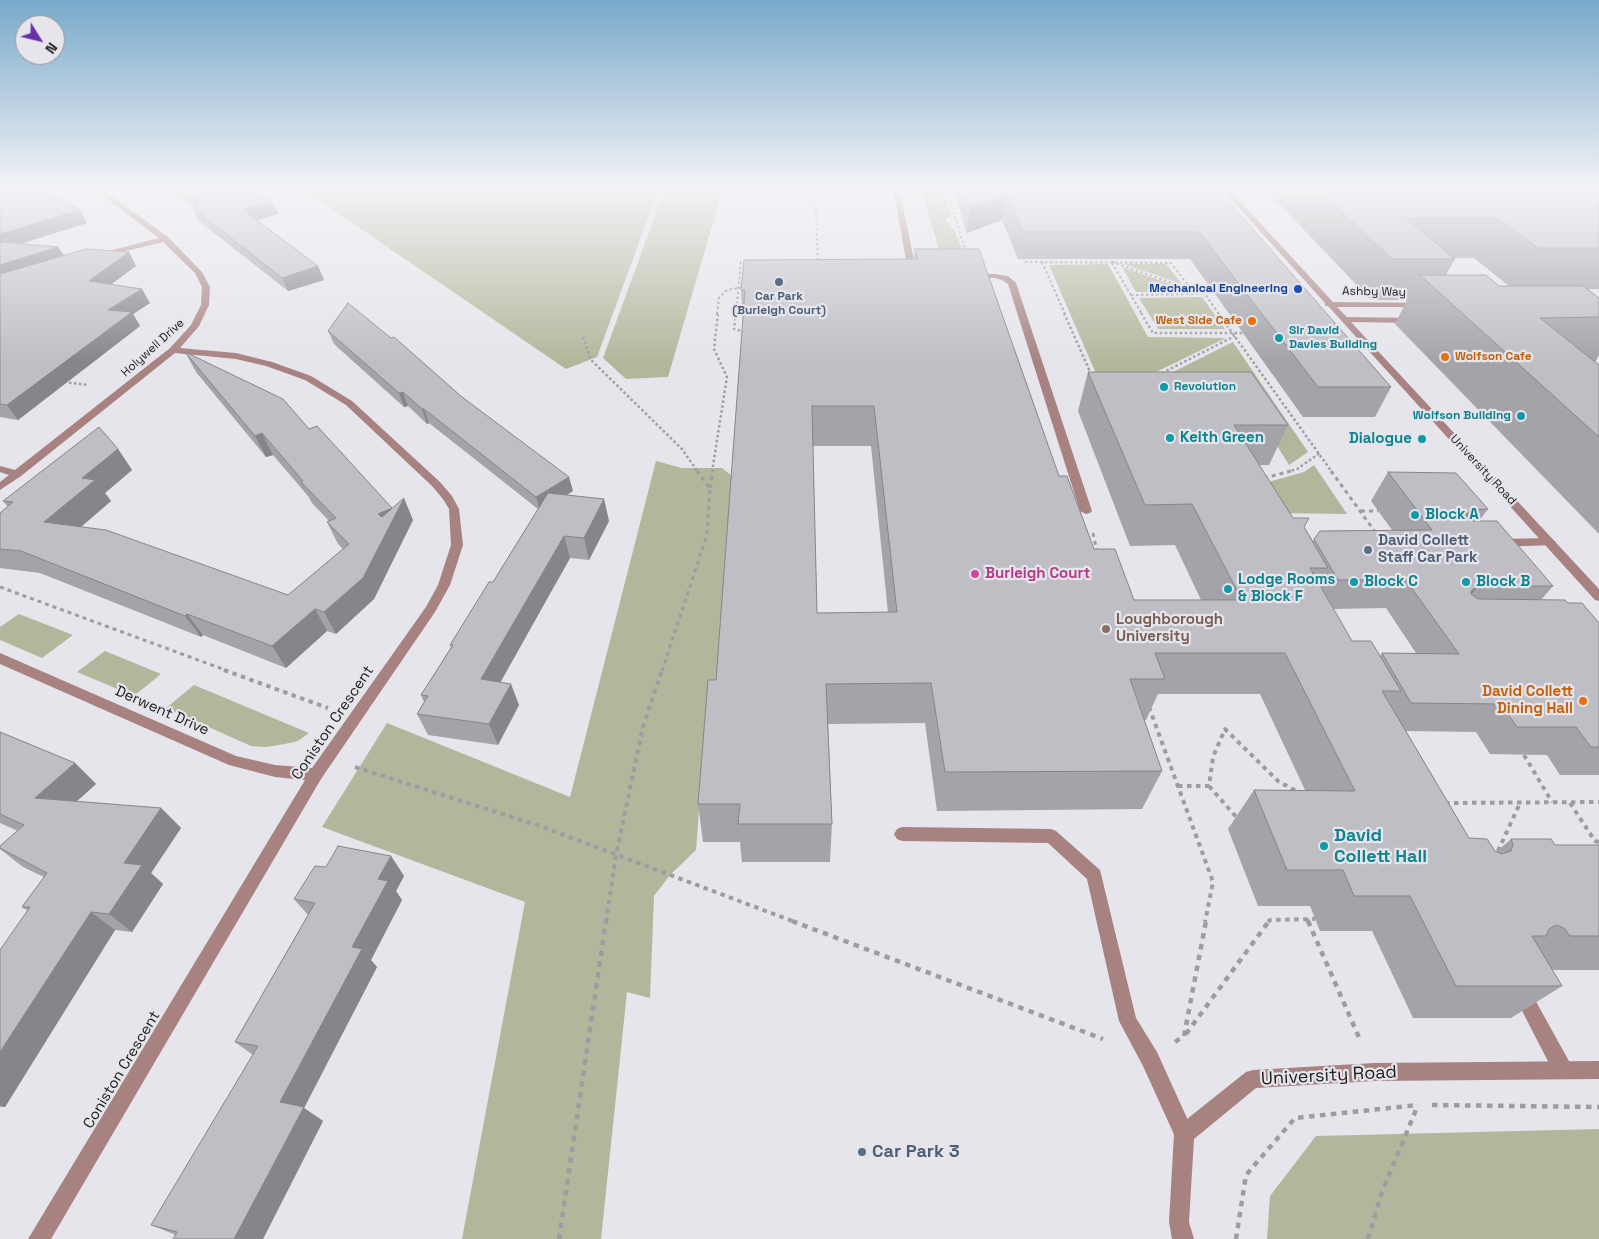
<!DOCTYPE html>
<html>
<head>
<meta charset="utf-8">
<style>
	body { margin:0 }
	#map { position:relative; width:1599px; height:1239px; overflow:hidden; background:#e5e5eb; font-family:"Space Grotesk",sans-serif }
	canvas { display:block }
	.north { position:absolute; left:15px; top:15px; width:50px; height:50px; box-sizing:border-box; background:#e5e5eb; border:1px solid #959599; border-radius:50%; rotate:126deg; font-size:14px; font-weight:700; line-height:20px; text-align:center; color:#1d1d1f }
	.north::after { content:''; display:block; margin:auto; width:18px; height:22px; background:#6a31a8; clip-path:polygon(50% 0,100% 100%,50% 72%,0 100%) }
</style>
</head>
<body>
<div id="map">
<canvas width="1599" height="1239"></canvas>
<div class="north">N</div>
</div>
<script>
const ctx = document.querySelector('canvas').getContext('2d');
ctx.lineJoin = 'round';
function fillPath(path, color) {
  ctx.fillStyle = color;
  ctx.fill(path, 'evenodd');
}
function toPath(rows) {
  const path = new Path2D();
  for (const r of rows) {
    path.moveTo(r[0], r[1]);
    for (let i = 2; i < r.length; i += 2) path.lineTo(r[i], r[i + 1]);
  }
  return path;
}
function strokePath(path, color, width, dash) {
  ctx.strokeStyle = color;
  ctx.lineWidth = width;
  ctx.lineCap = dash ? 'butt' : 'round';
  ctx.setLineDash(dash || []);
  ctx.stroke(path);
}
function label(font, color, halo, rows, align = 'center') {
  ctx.font = font + ' "Space Grotesk",sans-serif';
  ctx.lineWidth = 4.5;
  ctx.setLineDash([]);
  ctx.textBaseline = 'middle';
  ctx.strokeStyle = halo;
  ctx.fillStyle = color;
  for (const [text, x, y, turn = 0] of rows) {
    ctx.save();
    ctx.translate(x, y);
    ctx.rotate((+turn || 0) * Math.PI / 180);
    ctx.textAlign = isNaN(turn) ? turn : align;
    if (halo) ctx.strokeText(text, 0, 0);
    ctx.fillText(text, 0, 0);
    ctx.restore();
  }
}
const green = toPath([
	[301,188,659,188,597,357,566,369],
	[665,188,723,188,668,377,626,379,603,358],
	[921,188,942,188,951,215,945,219,954,230,966,259,942,260],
	[1108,264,1148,337,1226,338,1115,392,1104,392,1049,265],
	[1124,264,1166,264,1182,284],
	[1122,267,1191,291,1136,292],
	[1202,297,1225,329,1158,329,1139,298],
	[1233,342,1308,452,1289,465,1255,410,1115,401],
	[656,461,682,468,722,468,732,476,714,715,700,796,696,850,670,875,654,896,650,998,627,992,601,1239,462,1239,525,902,322,827,387,723,570,797],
	[1314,465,1347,514,1269,513,1254,486,1304,472],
	[19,614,73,635,42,658,0,640,0,627],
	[105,651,161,674,134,696,77,672],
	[194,685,309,733,298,741,285,744,266,747,251,746,166,708],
	[1599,1129,1599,1239,1267,1239,1270,1196,1316,1136]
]);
const pathFar4 = toPath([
	[815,188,818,263],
	[946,188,966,252],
	[1025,262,1171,263,1191,289],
	[1042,262,1065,314],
	[1112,262,1205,294,1219,314],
	[1112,263,1142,314],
	[1131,295,1202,294],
	[717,314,719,298,727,290,744,287],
	[736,314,741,261]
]);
const pathFar3 = toPath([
	[736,313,734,329,746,332],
	[1064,313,1091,374],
	[1141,313,1153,333,1246,333],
	[1218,313,1332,472],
	[583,337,591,360,682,449,698,472],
	[1162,373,1235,336],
	[64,382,88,385],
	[712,472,727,377,714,349,718,313],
	[1287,472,1297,469,1320,453]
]);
const pathFar2 = toPath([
	[1331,471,1376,533],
	[1264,478,1291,471],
	[710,488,713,471],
	[1361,511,1378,511],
	[1093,533,1097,552],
	[0,587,228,671],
	[662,671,707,535,710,489,697,471]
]);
const pathFar1 = toPath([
	[224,670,328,708],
	[1149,707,1213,882,1205,922],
	[1524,755,1552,802],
	[355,767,543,827,795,922],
	[1178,786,1209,786,1213,757,1225,729,1278,781,1296,791],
	[1209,786,1238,819],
	[1445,803,1599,802],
	[1570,803,1595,841,1599,842],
	[1498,851,1520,803],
	[1307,919,1308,922],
	[606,922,616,855,643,727,662,670],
	[1268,922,1270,920,1315,919]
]);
const path = toPath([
	[792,921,1103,1039],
	[1308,921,1361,1042],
	[1186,1034,1269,921],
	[1175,1042,1184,1036,1206,921],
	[1432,1105,1599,1107],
	[559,1239,606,921],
	[1236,1239,1246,1175,1295,1118,1418,1105],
	[1368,1239,1382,1192,1418,1105]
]);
const service = toPath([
	[893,188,899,188,914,260,916,265,923,267,923,271,910,268,906,260,893,188],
	[969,274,995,274,1008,276,1016,283,1092,511,1090,513,1086,514,1080,511,1008,284,1002,280,995,278,969,278,969,274],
	[1550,538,1556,542,1554,545,1500,547,1494,543,1500,539,1550,538],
	[902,827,1051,829,1056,831,1100,870,1136,1018,1157,1052,1191,1127,1194,1134,1191,1141,1184,1144,1177,1141,1143,1066,1119,1021,1087,879,1048,843,902,841,897,839,894,834,897,829,902,827],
	[1522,984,1528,987,1570,1063,1572,1070,1570,1077,1563,1079,1556,1077,1516,999,1513,993,1516,987,1522,984]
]);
const minor = toPath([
	[92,188,100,188,168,237,202,272,210,287,209,305,199,326,180,348,236,353,272,362,311,376,352,401,440,482,452,496,459,509,463,545,450,585,435,612,321,779,51,1239,28,1239,305,780,275,777,229,765,0,664,0,653,236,756,275,765,312,768,426,607,438,585,451,545,449,509,443,499,432,486,346,405,305,380,266,366,236,359,175,353,21,476,0,490,0,482,9,475,0,472,0,466,15,470,170,348,191,325,201,305,202,287,195,273,163,242,97,258,97,254,159,238,92,188],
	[1221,188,1228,188,1333,302,1424,303,1425,305,1421,307,1337,307,1347,317,1417,318,1417,322,1414,323,1351,322,1599,589,1599,601,1595,600,1328,306,1325,306,1325,303,1221,188],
	[1599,1061,1599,1079,1374,1081,1256,1088,1194,1139,1189,1222,1194,1239,1172,1239,1169,1222,1174,1134,1177,1127,1246,1072,1253,1070,1374,1063,1599,1061]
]);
const wall = toPath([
	[0,188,53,188,44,191,80,210,87,223,20,244,64,255,129,252,136,266,111,284,150,303,133,314,140,326,18,420,0,417],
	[166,188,246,188,278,214,257,220,318,266,324,280,288,291,199,221,193,208,195,206],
	[953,188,1218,188,1222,201,1391,387,1375,417,1303,417,1190,259,1018,259,1002,220,967,233],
	[1264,188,1599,188,1599,289,1588,289,1599,298,1599,355,1595,362,1599,365,1599,534,1395,324,1407,300,1371,300],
	[1453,258,1474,258,1509,286,1499,286,1446,275,1455,259],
	[915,249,1059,476,1094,549,1134,600,1201,600,1175,545,1130,546,1078,411,1088,372,1288,425,1269,465,1259,465,1293,518,1304,527,1313,541,1320,531,1392,530,1371,501,1388,472,1488,509,1479,521,1553,586,1541,600,1568,603,1599,623,1599,775,1560,775,1547,755,1490,754,1476,732,1406,731,1469,838,1496,852,1511,839,1555,845,1599,845,1599,970,1552,970,1562,986,1511,1018,1413,1018,1372,931,1320,931,1310,906,1258,906,1228,829,1254,790,1305,790,1260,694,1158,694,1146,720,1144,720,1162,771,1142,809,937,811,925,723,828,724,832,824,830,862,742,862,740,842,703,842,698,804,716,680,743,323,741,290,914,259],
	[813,446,871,446,888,613,817,613],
	[1386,608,1416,653,1382,653,1380,656,1352,641,1333,609],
	[328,331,462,397,573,491,567,495,604,499,609,521,589,560,570,558,500,682,519,705,498,745,428,735,417,714,424,702,421,695,451,647,450,645,493,582,538,509,429,423,427,424,408,406,404,407,334,344],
	[185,352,309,429,392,509,413,520,374,599,336,634,327,631,286,668,203,635,201,637,40,573,0,568,0,513,8,507,3,501,118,449,132,470,105,493,111,501,81,527,288,595,343,549,338,544,327,522,329,521,312,503,308,496,273,455,266,457,196,372],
	[0,732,75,763,96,784,76,802,161,808,181,828,151,873,163,884,132,932,115,930,5,1107,0,1107,0,950,28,911,22,907,44,877,23,867,0,849,18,831,0,823],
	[391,856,404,876,396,891,402,900,371,960,377,967,304,1108,323,1121,263,1239,173,1239,176,1235,151,1225,253,1055,235,1042,308,915,294,899,326,867]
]);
const shadedWall = toPath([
	[31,188,53,188,35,195],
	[1007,194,1002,220,967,233,970,207],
	[272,201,278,214,249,223,243,210],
	[80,210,87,223,0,250,0,234],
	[58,247,67,260,0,282,0,265],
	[129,252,136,266,97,295,89,281],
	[318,266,324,280,288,291,282,278],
	[142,289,150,303,133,314,140,326,18,420,7,405,108,310],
	[403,392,408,406,404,407,399,393],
	[422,409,424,409,429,423,427,424],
	[262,433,273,455,266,457,255,436],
	[118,449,132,470,105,493,111,501,61,544,44,522,82,478],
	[569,477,573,491,540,511,536,497],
	[404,498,413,520,374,599,336,634,324,612,378,514,392,508,395,516],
	[604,499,609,521,589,560,584,538],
	[1472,510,1452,538,1466,514],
	[564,536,570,558,490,701,481,679],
	[1478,586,1456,614,1471,591],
	[315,609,327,631,286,668,272,646],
	[187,614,203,635,201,637,185,616],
	[511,684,519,705,498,745,489,724],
	[75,763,96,784,58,818,35,798],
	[161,808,181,828,151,873,163,884,132,932,109,914,124,863],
	[391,856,404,876,396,891,402,900,371,960,377,967,304,1108,323,1121,263,1239,234,1239,280,1102,352,947,378,879],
	[91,912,115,930,5,1107,0,1105,0,1052]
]);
const building = toPath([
	[0,188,39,188,80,210,0,234,0,188],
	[181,188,246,188,272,201,243,210,318,266,282,278,193,208,200,200,181,188],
	[964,188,1218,188,1224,195,1219,200,1230,203,1391,387,1318,387,1199,232,1023,232,1007,194,970,207,964,188],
	[1316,188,1583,188,1599,197,1599,248,1538,248,1496,218,1406,218,1455,259,1392,259,1316,188],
	[0,242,58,247,0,265,0,242],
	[86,249,129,252,89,281,142,289,108,310,132,312,7,405,0,404,0,274,86,249],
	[915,249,979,249,1059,476,1067,476,1094,549,1115,549,1134,600,1242,600,1192,504,1145,505,1088,372,1251,372,1288,425,1234,425,1293,518,1309,518,1304,527,1328,568,1310,568,1352,641,1371,641,1401,691,1382,691,1469,838,1487,839,1495,851,1502,854,1511,851,1513,844,1511,839,1551,839,1555,845,1599,845,1599,936,1570,936,1564,928,1556,925,1549,929,1546,936,1532,936,1562,986,1456,986,1410,896,1354,896,1343,870,1287,870,1254,790,1355,791,1285,653,1155,653,1165,679,1130,679,1162,771,945,772,931,683,826,684,832,824,738,824,740,804,698,804,708,680,716,680,745,290,741,290,744,260,918,259,915,249],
	[812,406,874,406,897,612,817,613,812,406],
	[1420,275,1486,275,1499,286,1583,286,1599,298,1599,317,1540,318,1599,365,1599,437,1420,275],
	[348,303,391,338,394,337,462,397,569,477,536,497,424,409,422,409,403,392,399,393,328,331,348,303],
	[185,352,283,399,309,429,317,426,392,508,378,514,382,517,404,498,363,578,324,612,315,609,272,646,187,614,185,616,21,551,0,549,0,513,13,502,3,501,99,427,118,449,82,478,95,480,44,522,106,530,288,595,349,544,327,522,336,518,301,482,303,481,262,433,255,436,185,352],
	[1388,472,1456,473,1488,509,1472,510,1466,514,1466,517,1473,521,1497,521,1553,586,1478,586,1471,591,1471,594,1478,599,1565,600,1568,603,1582,603,1599,623,1599,747,1591,747,1576,727,1517,727,1501,704,1411,703,1382,653,1459,654,1406,580,1338,580,1314,539,1320,531,1432,530,1388,472],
	[548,493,604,499,584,538,564,536,481,679,511,684,489,724,417,714,428,696,421,695,453,645,450,645,489,582,493,582,548,493],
	[0,732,75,763,35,798,161,808,124,863,142,865,109,914,91,912,0,1052,0,950,30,907,22,907,47,873,0,848,0,846,24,825,0,814,0,732],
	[338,846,391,856,378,879,388,881,352,947,362,949,280,1102,304,1107,234,1239,173,1239,177,1232,151,1225,258,1046,235,1042,315,903,294,899,315,866,326,867,338,846]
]);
const markers = [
	[779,282,5,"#5c6f8a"],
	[1298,289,5,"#1a4fb4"],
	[1252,321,5,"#e8710a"],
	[1279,338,5,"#0f9aa8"],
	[1445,357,5,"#e8710a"],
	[1164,387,5,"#0f9aa8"],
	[1521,416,5,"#0f9aa8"],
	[1170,438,5,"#0f9aa8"],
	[1422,439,5,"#0f9aa8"],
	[1415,515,5,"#0f9aa8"],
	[1368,550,5,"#5c6f8a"],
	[975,574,5,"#d1479c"],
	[1354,582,5,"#0f9aa8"],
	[1466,582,5,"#0f9aa8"],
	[1228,589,5,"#0f9aa8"],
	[1106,629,5,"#8d6e63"],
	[1583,701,5,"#e8710a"],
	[1324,846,5,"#0f9aa8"],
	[862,1152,5,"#5c6f8a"]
];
const farTransitnames = [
	["Mechanical Engineering",1288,289]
];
const farStreetnames = [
	["Ashby Way",1374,292,1],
	["Holywell Drive",153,348,-42],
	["University Road",1483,470,47]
];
const farServicenames = [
	["Car Park",779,297],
	["(Burleigh Court)",779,311]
];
const farFoodnames = [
	["West Side Cafe",1242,321],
	["Wolfson Cafe",1455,357,"left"]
];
const farCulturenames = [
	["Sir David",1289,331],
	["Davies Building",1289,345],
	["Revolution",1174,387],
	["Wolfson Building",1511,416,"right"]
];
const cultureNames = [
	["Keith Green",1180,438],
	["Dialogue",1412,439,"right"],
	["Block A",1425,515],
	["Lodge Rooms",1238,580],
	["& Block F",1238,597],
	["Block C",1364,582],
	["Block B",1476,582]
];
const serviceNames = [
	["David Collett",1378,541],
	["Staff Car Park",1378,558]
];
const hotelNames = [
	["Burleigh Court",985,574]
];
const educationNames = [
	["Loughborough",1116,620],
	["University",1116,637]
];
const foodNames = [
	["David Collett",1573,692],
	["Dining Hall",1573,709]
];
const streetNames = [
	["Derwent Drive",162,711,24],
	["Coniston Crescent",333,723,-56],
	["Coniston Crescent",122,1070,-59]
];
const nearCulturenames = [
	["David",1334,836],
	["Collett Hall",1334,857]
];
const nearStreetnames = [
	["University Road",1329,1076,-3]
];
const nearServicenames = [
	["Car Park 3",872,1152]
];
fillPath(green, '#b2b79b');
strokePath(pathFar4, '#9d9da1', 2, [2.5, 2.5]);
strokePath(pathFar3, '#9d9da1', 2.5, [2.5, 2.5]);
strokePath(pathFar2, '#9d9da1', 3, [4, 4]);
strokePath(pathFar1, '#9d9da1', 4, [4.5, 4.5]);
strokePath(path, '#9d9da1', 4.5, [5.5, 5.5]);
fillPath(service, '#a78281');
fillPath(minor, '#a78281');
fillPath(wall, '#a4a3a9');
fillPath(shadedWall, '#86858a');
fillPath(building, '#bfbec5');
strokePath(building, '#86858a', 1);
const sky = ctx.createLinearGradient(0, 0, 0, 362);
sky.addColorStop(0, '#79a9ca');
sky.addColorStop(0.52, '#f3f3f6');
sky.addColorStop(1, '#f3f3f600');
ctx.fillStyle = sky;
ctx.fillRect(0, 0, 1599, 362);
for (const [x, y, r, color] of markers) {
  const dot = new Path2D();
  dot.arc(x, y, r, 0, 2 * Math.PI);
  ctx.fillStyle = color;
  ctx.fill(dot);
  strokePath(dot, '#e5e5eb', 2);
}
label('bold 12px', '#164399', '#e5e5eb', farTransitnames, 'right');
label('12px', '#1d1d1f', '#e5e5eb', farStreetnames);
label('bold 12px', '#4e5e75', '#e5e5eb', farServicenames);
label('bold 12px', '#c56008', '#e5e5eb', farFoodnames, 'right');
label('bold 12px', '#0d838f', '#e5e5eb', farCulturenames, 'left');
label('bold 15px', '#0d838f', '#e5e5eb', cultureNames, 'left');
label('bold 15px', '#4e5e75', '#e5e5eb', serviceNames, 'left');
label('bold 15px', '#b23c85', '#e5e5eb', hotelNames, 'left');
label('bold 15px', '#785e54', '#e5e5eb', educationNames, 'left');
label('bold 15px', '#c56008', '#e5e5eb', foodNames, 'right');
label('15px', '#1d1d1f', '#e5e5eb', streetNames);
label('bold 18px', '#0d838f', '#e5e5eb', nearCulturenames, 'left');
label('18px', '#1d1d1f', '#e5e5eb', nearStreetnames);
label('bold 18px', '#4e5e75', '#e5e5eb', nearServicenames, 'left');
</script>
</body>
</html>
